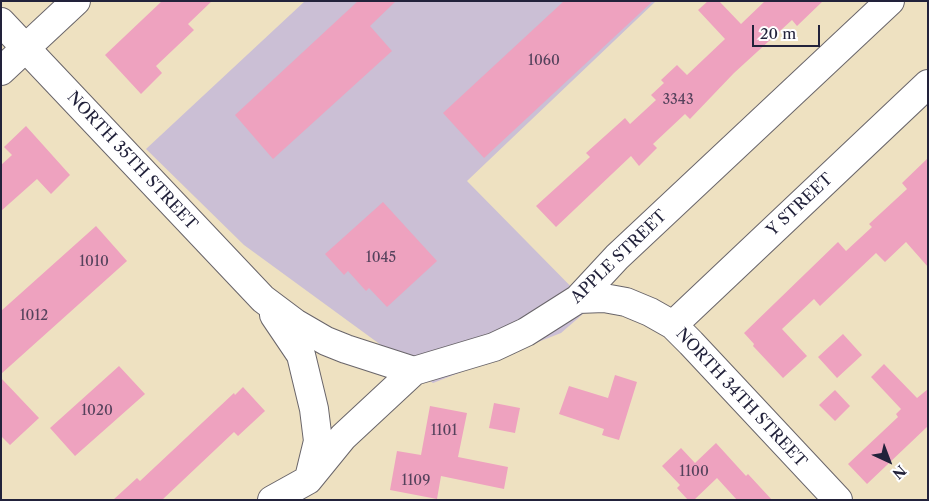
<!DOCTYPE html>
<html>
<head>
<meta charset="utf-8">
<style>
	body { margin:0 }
	#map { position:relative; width:929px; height:501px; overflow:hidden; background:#eee1c1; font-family:"Libre Caslon Text",serif }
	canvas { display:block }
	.frame { position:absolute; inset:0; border:2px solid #22223b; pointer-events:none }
	.north { position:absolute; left:864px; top:436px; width:50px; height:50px; -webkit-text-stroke:4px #fff; paint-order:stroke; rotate:137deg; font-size:14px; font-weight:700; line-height:20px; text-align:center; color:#22223b }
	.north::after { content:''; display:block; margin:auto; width:18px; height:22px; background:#22223b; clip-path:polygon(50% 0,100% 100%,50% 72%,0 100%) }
	.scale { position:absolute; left:752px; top:25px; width:68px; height:22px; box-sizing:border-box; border:2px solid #22223b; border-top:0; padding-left:6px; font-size:15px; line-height:18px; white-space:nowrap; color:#22223b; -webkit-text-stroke:4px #fff; paint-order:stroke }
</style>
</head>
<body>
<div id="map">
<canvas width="929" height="501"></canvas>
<div class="frame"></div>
<div class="north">N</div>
<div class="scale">20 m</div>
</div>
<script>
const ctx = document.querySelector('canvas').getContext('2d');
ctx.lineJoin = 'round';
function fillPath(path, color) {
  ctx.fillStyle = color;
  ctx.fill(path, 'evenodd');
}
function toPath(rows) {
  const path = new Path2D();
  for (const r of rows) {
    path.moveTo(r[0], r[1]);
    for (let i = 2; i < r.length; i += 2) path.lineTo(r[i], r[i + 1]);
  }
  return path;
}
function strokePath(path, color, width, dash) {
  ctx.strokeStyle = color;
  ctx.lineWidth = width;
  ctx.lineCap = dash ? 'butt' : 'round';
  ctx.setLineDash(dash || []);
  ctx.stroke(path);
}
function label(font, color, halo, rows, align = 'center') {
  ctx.font = font + ' "Libre Caslon Text",serif';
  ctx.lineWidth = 5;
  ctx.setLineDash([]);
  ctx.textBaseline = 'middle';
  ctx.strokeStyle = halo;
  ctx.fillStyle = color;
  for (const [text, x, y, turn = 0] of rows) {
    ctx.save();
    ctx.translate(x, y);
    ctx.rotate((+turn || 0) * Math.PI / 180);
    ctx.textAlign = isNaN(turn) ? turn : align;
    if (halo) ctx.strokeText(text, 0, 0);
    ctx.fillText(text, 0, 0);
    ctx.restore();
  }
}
const industrial = toPath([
	[305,1,656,1,467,181,591,307,561,333,433,383,244,245,146,149]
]);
const building = toPath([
	[162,1,212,1,188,24,194,30,156,66,162,73,141,94,105,55],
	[358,1,396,1,370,26,392,51,273,159,235,115],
	[564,1,653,1,484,158,443,113],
	[708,1,719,1,741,24,765,1,823,1,797,26,792,20,734,73,690,119,685,114,653,144,657,148,639,166,631,156,556,227,536,206,590,157,586,153,625,118,630,124,656,100,651,95,664,83,661,80,677,65,687,75,725,39,698,10],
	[26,126,70,175,51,194,37,179,1,211,1,165,12,155,4,147],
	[928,158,928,267,906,242,885,262,876,253,820,306,814,299,782,329,807,356,783,378,753,346,754,344,744,333,838,242,846,251,872,227,869,224,907,189,902,183],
	[383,202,437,261,387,307,369,288,366,291,348,271,344,275,325,254],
	[96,226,127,261,1,374,1,311],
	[843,334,862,355,837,378,818,357],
	[884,364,917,398,928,389,928,426,867,484,848,464,898,417,896,414,901,409,871,377],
	[119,366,145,394,75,456,50,428],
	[615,375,637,382,619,440,602,435,604,429,559,414,569,386,608,398],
	[1,378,39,418,10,445,1,436],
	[243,387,265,411,238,436,234,432,162,500,113,500,137,478,140,481,234,393,235,395],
	[835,390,850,406,835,421,819,405],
	[494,403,520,408,515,433,489,428],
	[430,406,467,413,458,457,508,467,504,489,441,476,437,499,390,490,397,451,421,455],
	[716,443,746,476,748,474,772,500,737,500,717,478,694,500,688,500,677,488,680,485,662,466,681,448,695,463]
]);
const minor = toPath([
	[1,22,263,299,295,323,326,341,346,349,414,371],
	[1,71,76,1],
	[578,299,604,298,626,302,650,312,673,325,691,343,838,500],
	[274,315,301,355,314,409,318,441,310,474],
	[673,325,928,84],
	[272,500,308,480,343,437,414,371,494,347,526,332,578,299,617,257,890,1]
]);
const numberNames = [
	["1060",544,61],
	["3343",678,100],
	["1045",381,258],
	["1010",94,262],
	["1012",34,316],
	["1020",97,411],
	["1101",444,431],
	["1100",694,472],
	["1109",416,481]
];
const streetNames = [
	["NORTH 35TH STREET",132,161,47],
	["Y STREET",800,205,-43],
	["APPLE STREET",619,257,-44],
	["NORTH 34TH STREET",741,398,47]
];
fillPath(industrial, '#cbbfd5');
fillPath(building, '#eea2bf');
strokePath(minor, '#69656a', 30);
strokePath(minor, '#fff', 28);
label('14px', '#55425c', null, numberNames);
label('16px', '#22223b', '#fff', streetNames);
</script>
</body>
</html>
